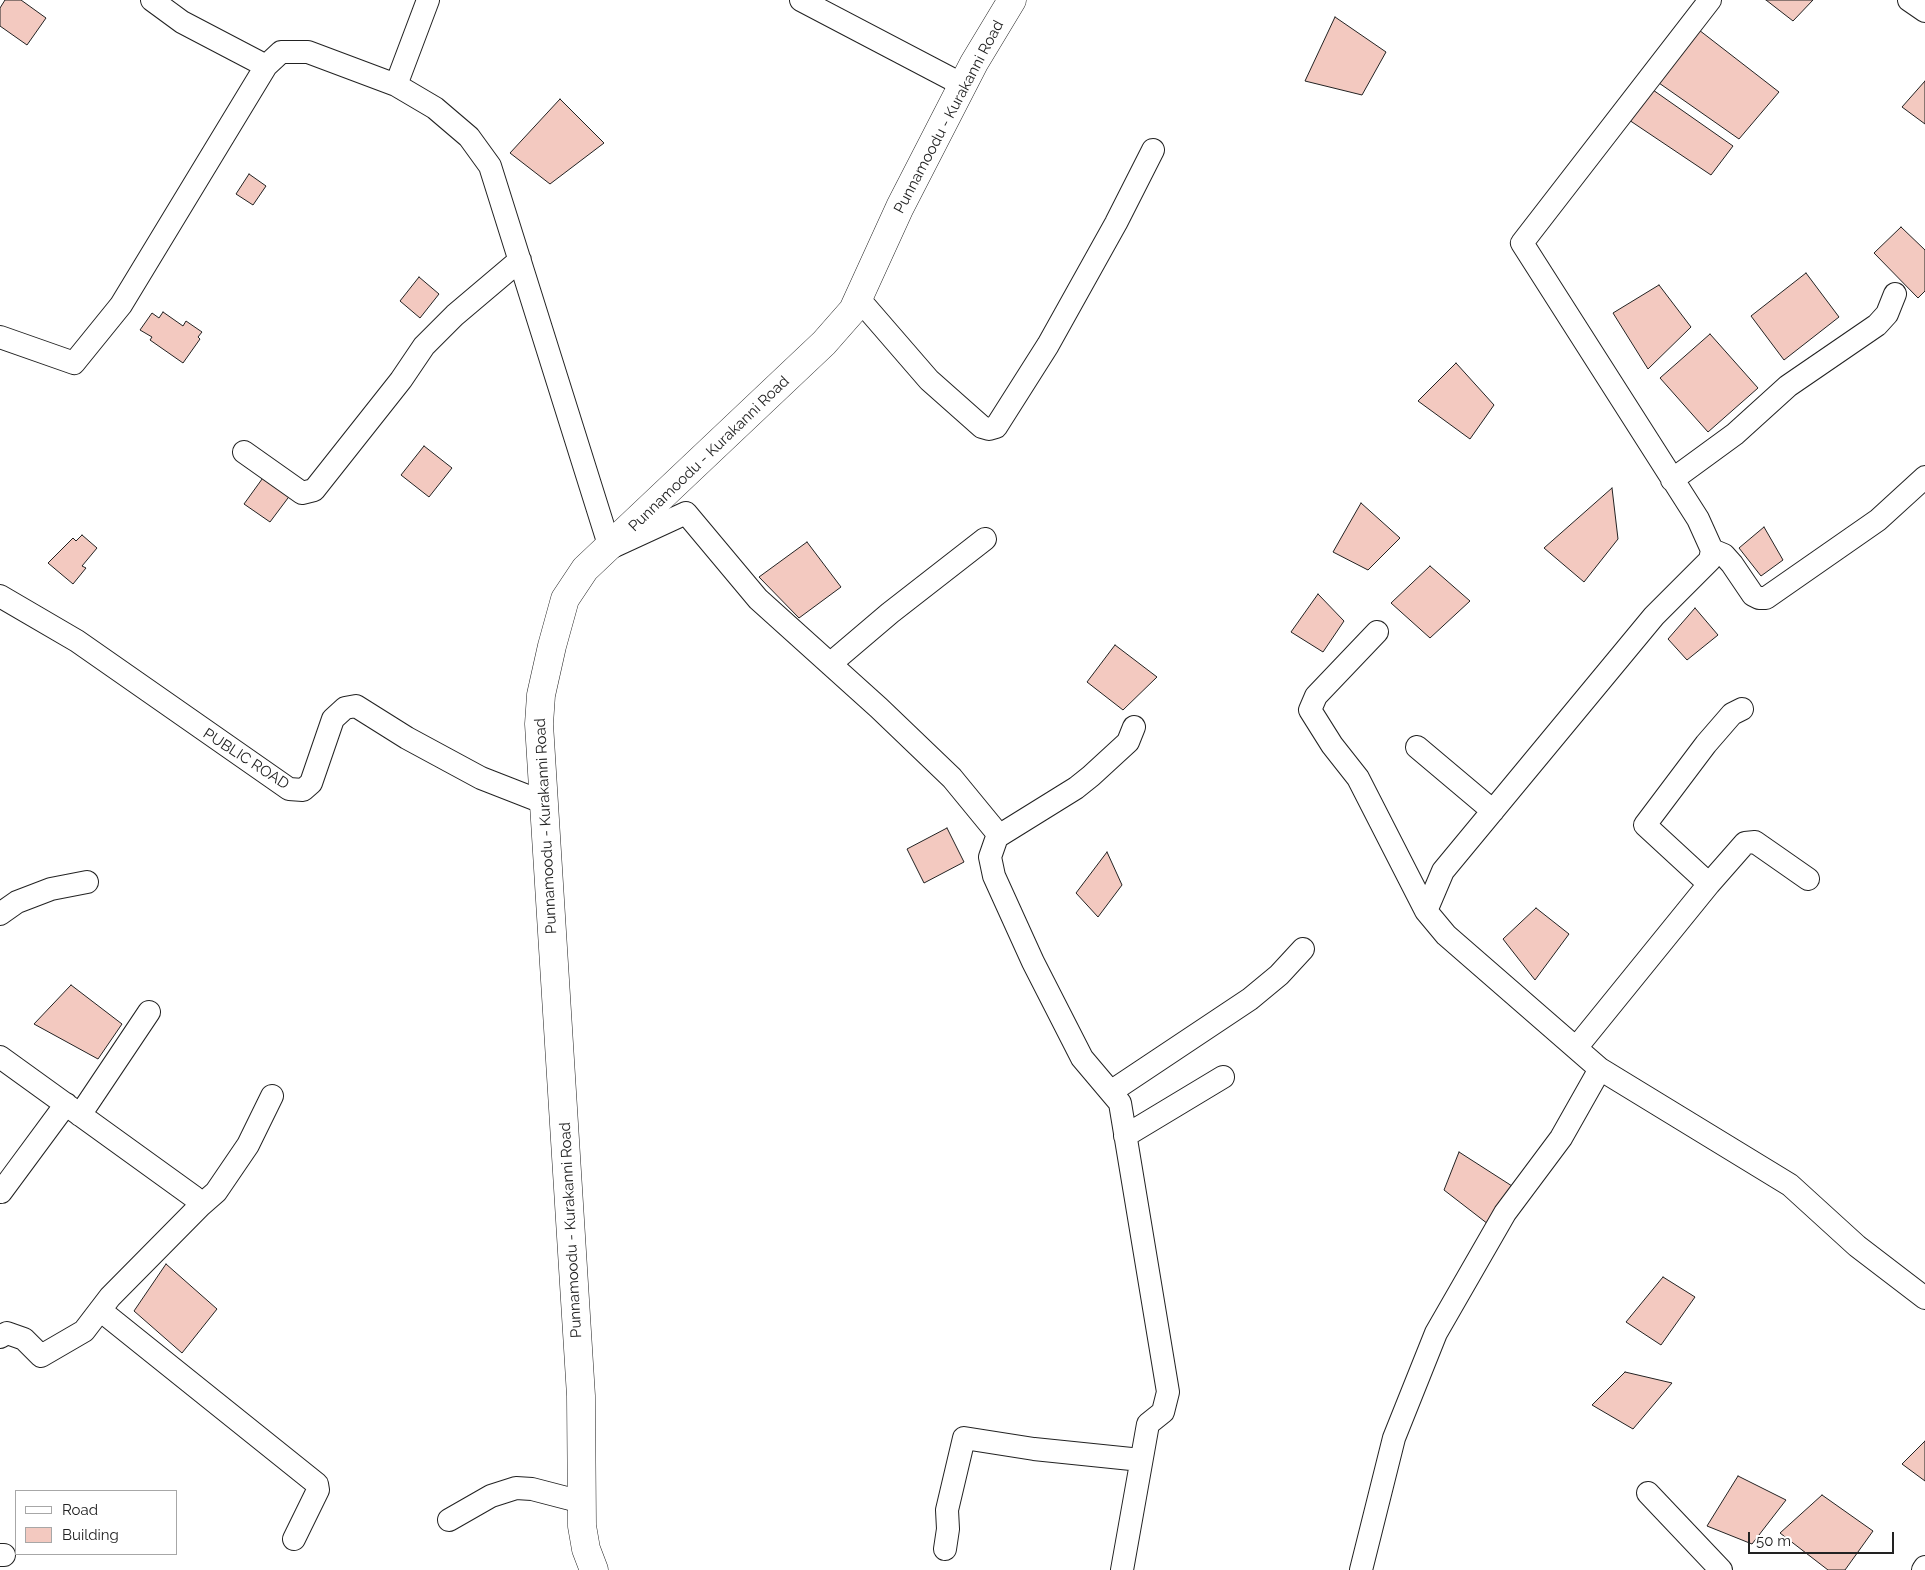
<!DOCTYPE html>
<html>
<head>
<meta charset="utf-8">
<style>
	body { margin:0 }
	#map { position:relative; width:1925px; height:1570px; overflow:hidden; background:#fff; font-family:Raleway,sans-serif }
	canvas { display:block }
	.legend { position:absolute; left:15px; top:1490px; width:162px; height:65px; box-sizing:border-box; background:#fff; border:1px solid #a7a7a7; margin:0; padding:6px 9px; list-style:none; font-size:15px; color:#222 }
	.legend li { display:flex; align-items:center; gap:10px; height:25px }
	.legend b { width:25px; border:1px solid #a7a7a7 }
	.scale { position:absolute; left:1748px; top:1532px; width:146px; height:22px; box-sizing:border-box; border:2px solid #222; border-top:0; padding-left:6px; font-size:15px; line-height:18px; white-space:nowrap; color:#222; -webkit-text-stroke:4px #fff; paint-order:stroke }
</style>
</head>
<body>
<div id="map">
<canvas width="1925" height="1570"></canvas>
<ul class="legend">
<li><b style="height:6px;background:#fff"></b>Road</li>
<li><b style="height:14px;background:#f3c9c0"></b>Building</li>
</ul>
<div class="scale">50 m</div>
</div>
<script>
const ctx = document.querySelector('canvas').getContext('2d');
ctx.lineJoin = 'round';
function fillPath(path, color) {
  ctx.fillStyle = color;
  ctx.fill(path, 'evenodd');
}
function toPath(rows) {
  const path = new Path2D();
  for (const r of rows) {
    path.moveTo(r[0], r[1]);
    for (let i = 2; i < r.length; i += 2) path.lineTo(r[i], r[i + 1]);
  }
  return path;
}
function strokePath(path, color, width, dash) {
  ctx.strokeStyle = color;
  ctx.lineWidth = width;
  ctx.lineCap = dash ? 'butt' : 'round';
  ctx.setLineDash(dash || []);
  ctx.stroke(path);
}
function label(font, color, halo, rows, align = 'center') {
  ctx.font = font + ' Raleway,sans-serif';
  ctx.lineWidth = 4;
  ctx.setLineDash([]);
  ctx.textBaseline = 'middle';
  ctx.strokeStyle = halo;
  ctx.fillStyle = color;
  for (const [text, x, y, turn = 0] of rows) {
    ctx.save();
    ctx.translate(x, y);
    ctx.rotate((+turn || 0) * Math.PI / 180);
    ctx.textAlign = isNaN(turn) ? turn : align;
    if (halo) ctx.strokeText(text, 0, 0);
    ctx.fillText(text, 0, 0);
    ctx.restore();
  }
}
const building = toPath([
	[5,0,21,0,46,18,27,45,0,26,0,8,5,0],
	[1766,0,1813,0,1793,21,1766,0],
	[1335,17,1386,52,1362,95,1305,81,1335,17],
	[1699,30,1779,92,1739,139,1659,83,1699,30],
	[1925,81,1925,124,1902,107,1925,81],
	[1653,90,1733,146,1711,175,1629,120,1653,90],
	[560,99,604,143,550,184,510,153,560,99],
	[249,174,266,186,253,205,236,194,249,174],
	[1901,227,1925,250,1925,291,1918,298,1874,253,1901,227],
	[1806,273,1839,317,1784,360,1751,316,1806,273],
	[419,277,439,294,420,318,400,301,419,277],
	[1659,285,1691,327,1648,369,1613,313,1659,285],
	[163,312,183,326,186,321,202,332,198,337,200,339,183,363,150,340,152,337,140,330,152,313,159,318,163,312],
	[1710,334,1758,388,1708,432,1660,378,1710,334],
	[1456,363,1494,405,1470,439,1418,401,1456,363],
	[424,446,452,468,429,497,401,475,424,446],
	[265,475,291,494,270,522,244,504,265,475],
	[1612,488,1618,539,1584,582,1544,548,1612,488],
	[1361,503,1400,538,1368,570,1333,552,1361,503],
	[1764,527,1783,560,1761,576,1739,548,1764,527],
	[82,535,97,548,82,566,86,568,73,584,48,563,73,538,76,541,82,535],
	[807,542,841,587,799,618,759,577,807,542],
	[1430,566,1470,601,1430,638,1391,603,1430,566],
	[1318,594,1344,621,1323,652,1291,632,1318,594],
	[1695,608,1718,635,1687,660,1668,639,1695,608],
	[1115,645,1157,677,1123,710,1087,682,1115,645],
	[947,828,964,862,924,883,907,849,947,828],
	[1107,852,1122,885,1098,917,1076,893,1107,852],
	[1536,908,1569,934,1535,980,1503,939,1536,908],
	[71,985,122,1024,98,1059,34,1024,71,985],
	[1459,1152,1512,1186,1488,1224,1444,1190,1459,1152],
	[166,1264,217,1309,182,1353,134,1311,166,1264],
	[1663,1277,1695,1297,1661,1345,1626,1322,1663,1277],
	[1625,1372,1672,1383,1633,1429,1592,1405,1625,1372],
	[1925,1441,1925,1481,1902,1464,1925,1441],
	[1738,1476,1786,1500,1752,1544,1707,1526,1738,1476],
	[1822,1495,1873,1531,1845,1570,1828,1570,1780,1533,1822,1495]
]);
const minor = toPath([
	[152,0,182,22,266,66],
	[428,0,396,85,435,108,469,137,490,166,610,548,686,513,758,599,879,708,952,778,998,834,990,857,994,876,1033,962,1082,1058,1120,1103,1168,1392,1163,1412,1148,1424,1122,1570],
	[801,0,963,85],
	[1710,0,1522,243,1698,519,1712,550,1710,560,1654,616,1443,871,1426,911,1446,935,1600,1069,1790,1185,1857,1246,1925,1298],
	[1909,0,1925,11],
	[858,298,929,380,982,427,989,429,996,427,1048,345,1116,223,1153,150],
	[0,337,74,363,121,305,266,66,281,52,308,52,396,85],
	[244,452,302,493,314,490,401,380,424,346,455,315,520,260],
	[1672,480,1735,434,1788,386,1877,325,1887,314,1895,294],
	[1712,550,1724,555,1732,564,1753,595,1759,598,1766,598,1878,520,1925,477],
	[0,596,77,641,289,789,303,790,311,783,333,719,345,708,356,706,407,738,481,778,545,803],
	[1377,632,1316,696,1310,710,1332,745,1358,778,1426,911],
	[830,664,890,613,985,539],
	[1417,747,1493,811],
	[997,837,1076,788,1091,776,1128,742,1134,727],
	[1709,884,1645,825,1706,744,1732,714,1742,709],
	[0,914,17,902,51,889,87,882],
	[1576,1048,1709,884,1745,843,1755,842,1808,879],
	[0,1057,194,1197,200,1206,110,1297,84,1331,41,1356,24,1339,7,1333,0,1337],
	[1112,1091,1250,999,1279,975,1303,949],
	[80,1115,149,1012],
	[1125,1136,1223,1077],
	[1,1192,66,1104],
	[200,1206,216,1192,248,1145,272,1096],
	[100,1310,317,1484,318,1490,294,1539],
	[1648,1493,1721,1570],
	[449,1520,491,1496,516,1488,532,1489,582,1502],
	[945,1549,948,1529,947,1510,964,1438,1034,1449,1141,1460],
	[0,1555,4,1555],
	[1361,1570,1394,1438,1436,1333,1505,1213,1561,1138,1600,1069],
	[1923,1570,1925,1567]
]);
const major = toPath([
	[594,1570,586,1549,582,1526,581,1396,539,724,541,695,552,646,565,599,585,569,824,343,853,310,900,207,974,63,1012,0]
]);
const streetNames = [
	["Punnamoodu - Kurakanni Road",949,117,-62],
	["Punnamoodu - Kurakanni Road",709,454,-44],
	["PUBLIC ROAD",246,759,33],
	["Punnamoodu - Kurakanni Road",546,826,-93],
	["Punnamoodu - Kurakanni Road",571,1230,-93]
];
fillPath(building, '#f3c9c0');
strokePath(building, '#222', 1);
strokePath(minor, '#222', 24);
strokePath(major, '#222', 29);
strokePath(minor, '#fff', 22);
strokePath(major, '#fff', 28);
label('15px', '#222', '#fff', streetNames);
</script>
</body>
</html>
